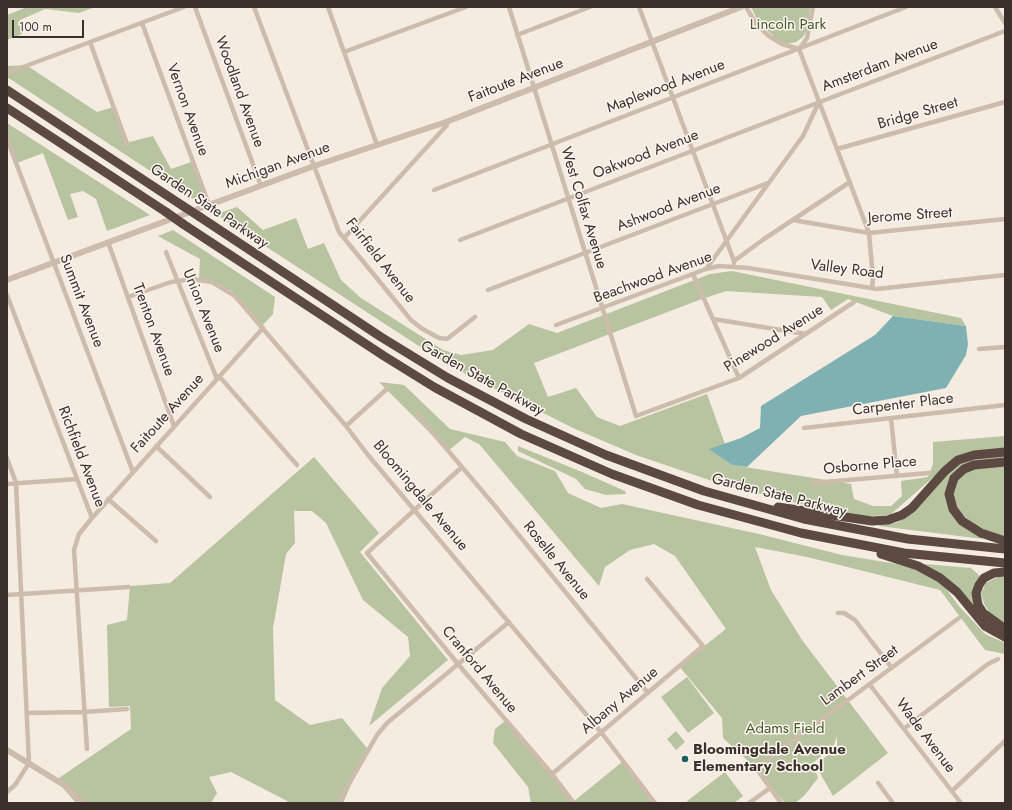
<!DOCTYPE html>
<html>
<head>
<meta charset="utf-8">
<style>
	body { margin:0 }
	#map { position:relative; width:1012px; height:810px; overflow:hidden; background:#f4ebe1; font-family:Jost,sans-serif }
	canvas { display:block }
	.frame { position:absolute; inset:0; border:8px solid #3b302b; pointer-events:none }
	.scale { position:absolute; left:12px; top:20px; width:72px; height:18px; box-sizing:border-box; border:2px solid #3b302b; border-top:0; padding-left:5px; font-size:12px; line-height:14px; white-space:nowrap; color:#3b302b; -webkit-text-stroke:3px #fbf5ee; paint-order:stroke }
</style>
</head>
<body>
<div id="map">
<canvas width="1012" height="810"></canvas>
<div class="frame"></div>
<div class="scale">100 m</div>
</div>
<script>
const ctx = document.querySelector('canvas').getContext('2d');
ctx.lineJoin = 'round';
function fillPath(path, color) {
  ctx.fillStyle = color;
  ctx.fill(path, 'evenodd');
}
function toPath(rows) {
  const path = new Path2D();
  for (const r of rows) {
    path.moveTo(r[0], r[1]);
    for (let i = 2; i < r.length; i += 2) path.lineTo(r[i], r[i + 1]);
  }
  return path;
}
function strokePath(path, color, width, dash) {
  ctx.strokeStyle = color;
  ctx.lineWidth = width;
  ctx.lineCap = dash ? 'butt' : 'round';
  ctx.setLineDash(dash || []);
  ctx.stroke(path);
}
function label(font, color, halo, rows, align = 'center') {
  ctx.font = font + ' Jost,sans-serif';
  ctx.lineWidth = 3;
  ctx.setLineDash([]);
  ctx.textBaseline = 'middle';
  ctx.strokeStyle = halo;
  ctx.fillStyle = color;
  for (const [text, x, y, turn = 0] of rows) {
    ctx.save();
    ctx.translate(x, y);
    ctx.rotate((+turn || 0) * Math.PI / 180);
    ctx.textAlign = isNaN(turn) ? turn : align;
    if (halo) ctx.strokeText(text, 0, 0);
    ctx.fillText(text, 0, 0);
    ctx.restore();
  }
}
const green = toPath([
	[27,7,95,7,79,13,45,9,20,20,22,34,7,40,7,15],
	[751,7,810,7,808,28,803,37,796,42,786,44,779,41,759,23],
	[26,65,97,112,114,107,129,142,153,136,171,169,194,161,207,194,193,199,7,77,7,66],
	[7,123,150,215,107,231,96,199,83,191,70,194,78,217,68,220,43,153,17,163,7,138],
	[237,207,263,230,296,218,308,249,324,243,341,280,361,298,443,350,461,355,493,350,529,324,557,333,710,274,732,271,961,318,966,326,893,316,848,299,831,310,822,297,726,291,699,300,534,363,548,397,576,388,597,417,620,426,707,394,725,444,710,449,732,465,851,484,854,499,873,506,891,506,902,496,901,481,928,477,933,464,933,442,1005,436,1005,537,976,527,947,501,952,513,983,539,879,526,880,524,896,523,903,519,919,506,945,477,937,474,890,515,853,517,721,484,636,455,573,428,448,365,216,214],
	[173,230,275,297,273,314,262,326,232,291,199,279,200,259,158,236],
	[379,382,404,385,450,429,505,442,517,456,555,471,568,493,601,508,622,504,759,534,842,555,897,564,917,570,932,577,944,586,958,605,985,634,1005,643,1005,654,985,650,940,590,807,557,755,547,771,590,802,640,888,753,833,796,816,766,837,746,837,736,834,745,813,763,818,778,804,796,795,803,785,803,745,758,723,738,722,718,679,666,726,629,675,556,654,544,630,550,605,567,599,586,479,444,465,437,448,451],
	[518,446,582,472,625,491,626,494,606,495,585,489,576,479,518,451],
	[314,457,379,533,360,552,448,660,369,726,382,688,410,656,408,637,363,600,326,523,312,511,294,511,295,543,286,554,273,628,275,700,310,725,342,718,367,748,343,803,291,803,231,772,209,777,217,793,211,803,76,803,56,780,131,729,130,706,109,707,107,625,127,620,130,586,170,583],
	[925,564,971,568,980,576,977,608,924,566],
	[998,577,1005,577,1005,624,993,618,984,604,981,593,986,583],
	[687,677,714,713,688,733,661,697],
	[505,721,573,802,622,762,654,803,531,803,528,787,493,743,495,729],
	[676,731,685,742,676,750,667,739],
	[725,772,743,796,734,803,688,803,687,801]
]);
const water = toPath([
	[893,316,966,326,968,344,966,355,946,388,801,416,747,467,732,465,709,449,741,438,760,428,761,406,875,335]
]);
const minor = toPath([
	[195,7,261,186],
	[254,7,339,232,411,320,421,328,439,338,447,339,475,317],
	[328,7,377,145],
	[509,7,636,416,739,378,854,302],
	[639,7,734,261],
	[746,7,757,25,769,36,782,44,799,49],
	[995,7,1005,23],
	[142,23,209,205],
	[517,35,590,7],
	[90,42,127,144],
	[800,48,807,38,813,7],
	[799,49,869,233,873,278,872,288],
	[344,52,466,7],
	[7,73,184,7],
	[7,139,133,472],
	[837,149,1005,102],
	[434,190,906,7],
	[793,220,869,233,1005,219],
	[344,238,447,125,446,122],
	[460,240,1005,31],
	[108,242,174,426],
	[166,252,217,379],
	[734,263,734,261,764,239,850,182],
	[706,269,803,136,819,102],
	[693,274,739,378],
	[488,290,768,183],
	[7,295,92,518,79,534,74,550,87,749],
	[128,297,171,282,192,279,212,282,235,296,346,426,368,455,601,732,655,803],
	[713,319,806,334],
	[556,325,706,269,719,266,748,268,877,289,1005,275],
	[979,349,1005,347],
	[219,376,297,465],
	[417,414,495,506,648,693],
	[891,418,897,476],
	[346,426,388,388],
	[804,428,1005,405],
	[156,446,210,497],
	[7,458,16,483,29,763,15,785,7,792],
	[462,467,367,553,458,664,552,774,574,803],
	[813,483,929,473],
	[7,484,77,479],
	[108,499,156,541],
	[92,518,263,328],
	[7,595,129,587],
	[838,613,844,613,855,620,892,668],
	[870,685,961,803],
	[27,713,84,712,127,709],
	[905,728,988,664,998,659],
	[552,774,703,646,647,579],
	[878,783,893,803],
	[952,791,1005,741],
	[338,803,377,735,387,723,509,622],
	[749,803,770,788],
	[781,803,756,768,959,618]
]);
const tertiary = toPath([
	[7,280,314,166,446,122,741,7],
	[7,750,64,785,82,803]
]);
const motorway = toPath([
	[7,90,183,206],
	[7,108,166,212],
	[200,217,381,337,448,378,526,419,606,455,704,491,804,519,908,539,1005,549],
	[183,224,384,356,434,387,521,434,612,474,698,505,801,533,904,553,1005,563],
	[1005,462,974,465,964,469,954,478,949,494,953,509,962,521,981,533,1005,541],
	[778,507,872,521,888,520,902,515,912,508,945,471,958,460,974,455,1005,452],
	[881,554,918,566,940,578,957,592,985,626,1005,637],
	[1005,572,994,573,984,578,979,585,976,593,978,605,983,613,1005,629]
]);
const motorwayBridge = toPath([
	[183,206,200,217],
	[166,212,183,224]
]);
const markers = [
	[685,759,4,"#1f5a5e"]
];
const parkNames = [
	["Lincoln Park",788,25],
	["Adams Field",785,729]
];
const streetNames = [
	["Amsterdam Avenue",880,66,-21],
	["Faitoute Avenue",516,81,-21],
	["Maplewood Avenue",666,87,-21],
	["Woodland Avenue",239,92,70],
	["Vernon Avenue",187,110,70],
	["Bridge Street",918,114,-16],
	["Oakwood Avenue",646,155,-21],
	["Michigan Avenue",278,166,-20],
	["Garden State Parkway",209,207,34],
	["West Colfax Avenue",583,208,73],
	["Ashwood Avenue",669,208,-21],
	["Jerome Street",910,216,-4],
	["Fairfield Avenue",380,261,52],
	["Valley Road",847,270,7],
	["Beachwood Avenue",653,278,-20],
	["Summit Avenue",81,301,69],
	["Union Avenue",203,311,68],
	["Trenton Avenue",153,330,70],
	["Pinewood Avenue",774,339,-32],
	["Garden State Parkway",482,379,29],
	["Carpenter Place",903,405,-7],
	["Faitoute Avenue",168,414,-48],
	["Richfield Avenue",81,457,69],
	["Osborne Place",870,466,-5],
	["Bloomingdale Avenue",420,496,50],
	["Garden State Parkway",779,496,14],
	["Roselle Avenue",556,561,51],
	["Cranford Avenue",479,670,50],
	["Lambert Street",860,676,-36],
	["Albany Avenue",620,701,-40],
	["Wade Avenue",925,736,53]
];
const poiNames = [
	["Bloomingdale Avenue",693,750],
	["Elementary School",693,767]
];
fillPath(green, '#b8c4a0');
fillPath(water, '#7fb0b2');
strokePath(minor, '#cdbbac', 4.5);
strokePath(tertiary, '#cdbbac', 6);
strokePath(motorway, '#5c4a42', 9);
strokePath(motorwayBridge, '#5c4a42', 9);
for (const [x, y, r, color] of markers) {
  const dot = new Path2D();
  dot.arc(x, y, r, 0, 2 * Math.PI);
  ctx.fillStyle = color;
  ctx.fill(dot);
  strokePath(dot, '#fbf5ee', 1.5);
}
label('15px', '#4a5a2e', '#fbf5ee', parkNames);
label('15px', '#3b302b', '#fbf5ee', streetNames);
label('bold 15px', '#3b302b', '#fbf5ee', poiNames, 'left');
</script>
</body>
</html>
